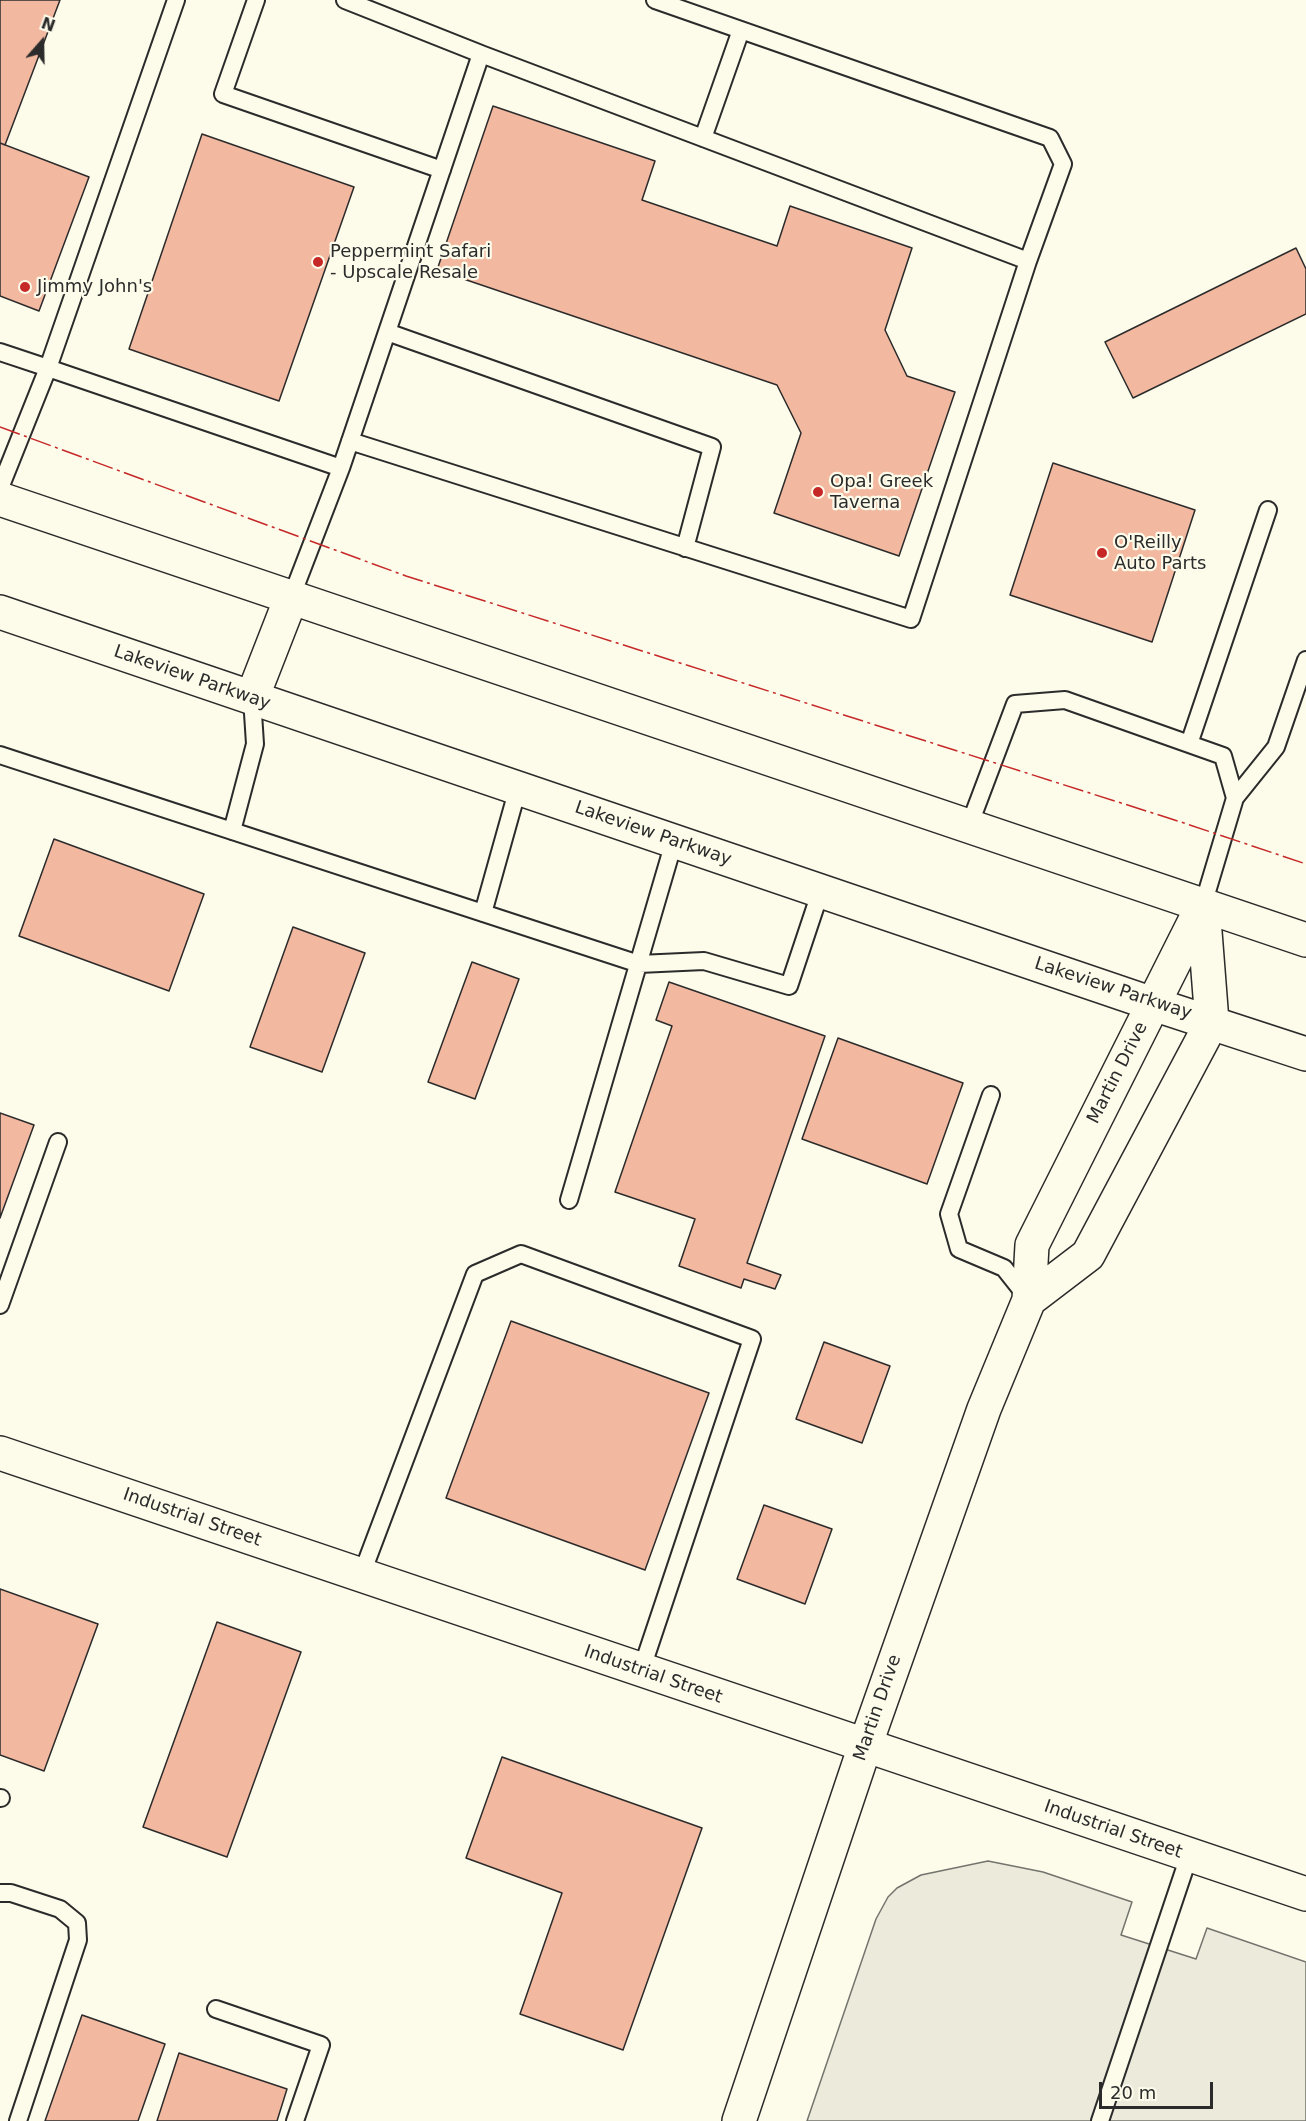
<!DOCTYPE html>
<html>
<head>
<meta charset="utf-8">
<style>
	body { margin:0 }
	#map { position:relative; width:1306px; height:2121px; overflow:hidden; background:#fdfbea; font-family:"DejaVu Sans",sans-serif }
	canvas { display:block }
	.north { position:absolute; left:12px; top:12px; width:60px; height:60px; -webkit-text-stroke:4px #fdfbea; paint-order:stroke; rotate:20deg; font-size:16px; font-weight:700; line-height:24px; text-align:center; color:#2b2b2b }
	.north::after { content:''; display:block; margin:auto; width:21px; height:27px; background:#2b2b2b; clip-path:polygon(50% 0,100% 100%,50% 72%,0 100%) }
	.scale { position:absolute; left:1099px; top:2082px; width:114px; height:27px; box-sizing:border-box; border:3px solid #2b2b2b; border-top:0; padding-left:8px; font-size:18px; line-height:21px; white-space:nowrap; color:#2b2b2b; -webkit-text-stroke:4px #fdfbea; paint-order:stroke }
</style>
</head>
<body>
<div id="map">
<canvas width="1306" height="2121"></canvas>
<div class="north">N</div>
<div class="scale">20 m</div>
</div>
<script>
const ctx = document.querySelector('canvas').getContext('2d');
ctx.lineJoin = 'round';
function fillPath(path, color) {
  ctx.fillStyle = color;
  ctx.fill(path, 'evenodd');
}
function toPath(rows) {
  const path = new Path2D();
  for (const r of rows) {
    path.moveTo(r[0], r[1]);
    for (let i = 2; i < r.length; i += 2) path.lineTo(r[i], r[i + 1]);
  }
  return path;
}
function strokePath(path, color, width, dash) {
  ctx.strokeStyle = color;
  ctx.lineWidth = width;
  ctx.lineCap = dash ? 'butt' : 'round';
  ctx.setLineDash(dash || []);
  ctx.stroke(path);
}
function label(font, color, halo, rows, align = 'center') {
  ctx.font = font + ' "DejaVu Sans",sans-serif';
  ctx.lineWidth = 4.5;
  ctx.setLineDash([]);
  ctx.textBaseline = 'middle';
  ctx.strokeStyle = halo;
  ctx.fillStyle = color;
  for (const [text, x, y, turn = 0] of rows) {
    ctx.save();
    ctx.translate(x, y);
    ctx.rotate((+turn || 0) * Math.PI / 180);
    ctx.textAlign = isNaN(turn) ? turn : align;
    if (halo) ctx.strokeText(text, 0, 0);
    ctx.fillText(text, 0, 0);
    ctx.restore();
  }
}
const parking = toPath([
	[988,1861,1043,1872,1132,1902,1121,1935,1196,1959,1207,1928,1306,1962,1306,2121,807,2121,876,1919,888,1897,897,1888,921,1875,988,1861]
]);
const building = toPath([
	[0,0,60,0,5,145,0,143,0,0],
	[493,106,655,161,642,200,777,246,790,206,912,248,885,330,907,376,955,392,899,556,774,513,801,433,777,385,437,270,493,106],
	[202,134,354,187,279,401,129,349,202,134],
	[0,143,89,177,39,311,0,296,0,143],
	[1296,248,1306,269,1306,314,1133,398,1105,342,1296,248],
	[1053,463,1195,510,1152,642,1010,595,1053,463],
	[54,839,204,894,169,991,19,936,54,839],
	[293,927,365,953,322,1072,250,1047,293,927],
	[472,962,519,979,475,1099,428,1082,472,962],
	[669,982,825,1036,747,1263,781,1275,775,1289,744,1279,741,1288,679,1266,695,1219,615,1192,672,1026,656,1020,669,982],
	[838,1038,963,1083,927,1184,802,1139,838,1038],
	[0,1113,34,1125,0,1218,0,1113],
	[511,1321,709,1393,645,1570,446,1498,511,1321],
	[824,1342,890,1366,862,1443,796,1419,824,1342],
	[764,1505,832,1529,805,1604,737,1579,764,1505],
	[0,1589,98,1624,44,1771,0,1755,0,1589],
	[217,1622,301,1652,227,1857,143,1827,217,1622],
	[502,1757,702,1828,623,2050,520,2014,562,1893,466,1858,502,1757],
	[82,2015,165,2044,138,2121,45,2121,82,2015],
	[179,2053,287,2089,277,2121,157,2121,179,2053]
]);
const service = toPath([
	[176,0,48,368,341,468,291,598],
	[256,0,223,94,442,170],
	[345,0,481,54],
	[655,0,1050,138,1063,164,1028,261],
	[703,138,741,30],
	[387,332,712,447,685,548],
	[0,352,48,368,0,488],
	[341,468,481,54,1028,261,911,619,350,441],
	[1189,744,1268,510],
	[0,755,639,964,704,961,789,986,821,890],
	[1235,798,1276,747,1306,660],
	[969,826,1015,704,1065,700,1223,756,1235,798,1203,905],
	[232,831,255,744,252,698],
	[483,913,518,788],
	[991,1095,949,1214,959,1249,1004,1268,1027,1297],
	[569,1200,674,842],
	[0,1305,58,1142],
	[361,1576,475,1274,521,1254,752,1339,641,1671],
	[0,1798,1,1798],
	[0,1893,11,1893,60,1909,77,1923,78,1940,18,2121],
	[216,2009,321,2045,295,2121],
	[1100,2121,1189,1856]
]);
const minor = toPath([
	[0,1453,1306,1894]
]);
const tertiary = toPath([
	[1029,1300,1088,1255,1212,1022,1203,906],
	[739,2121,865,1746,984,1409,1029,1300,1032,1245,1203,905]
]);
const primary = toPath([
	[0,499,1306,940],
	[0,612,1153,1004,1306,1054],
	[252,698,291,598]
]);
const power = toPath([
	[0,427,406,576,1181,822,1306,864]
]);
const markers = [
	[318,262,6,"#c62828"],
	[25,287,6,"#c62828"],
	[818,492,6,"#c62828"],
	[1102,553,6,"#c62828"]
];
const poiNames = [
	["Peppermint Safari",330,252],
	["- Upscale Resale",330,273],
	["Jimmy John's",37,287],
	["Opa! Greek",830,482],
	["Taverna",830,503],
	["O'Reilly",1114,543],
	["Auto Parts",1114,564]
];
const streetNames = [
	["Lakeview Parkway",192,678,19],
	["Lakeview Parkway",653,834,19],
	["Lakeview Parkway",1113,989,18],
	["Martin Drive",1118,1073,-63],
	["Industrial Street",192,1518,19],
	["Industrial Street",653,1675,19],
	["Martin Drive",878,1708,-71],
	["Industrial Street",1113,1830,19]
];
fillPath(parking, '#eceadb');
strokePath(parking, '#74746e', 1.5);
fillPath(building, '#f2b8a0');
strokePath(building, '#2b2b2b', 1.5);
strokePath(service, '#2b2b2b', 20);
strokePath(minor, '#2b2b2b', 36);
strokePath(tertiary, '#2b2b2b', 36);
strokePath(primary, '#2b2b2b', 36);
strokePath(service, '#fdfbea', 16);
strokePath(minor, '#fdfbea', 33);
strokePath(tertiary, '#fdfbea', 33);
strokePath(primary, '#fdfbea', 33);
strokePath(power, '#c62828', 1.5, [21, 4.5, 3, 4.5]);
for (const [x, y, r, color] of markers) {
  const dot = new Path2D();
  dot.arc(x, y, r, 0, 2 * Math.PI);
  ctx.fillStyle = color;
  ctx.fill(dot);
  strokePath(dot, '#fdfbea', 2);
}
label('18px', '#2b2b2b', '#fdfbea', poiNames, 'left');
label('18px', '#2b2b2b', '#fdfbea', streetNames);
</script>
</body>
</html>
